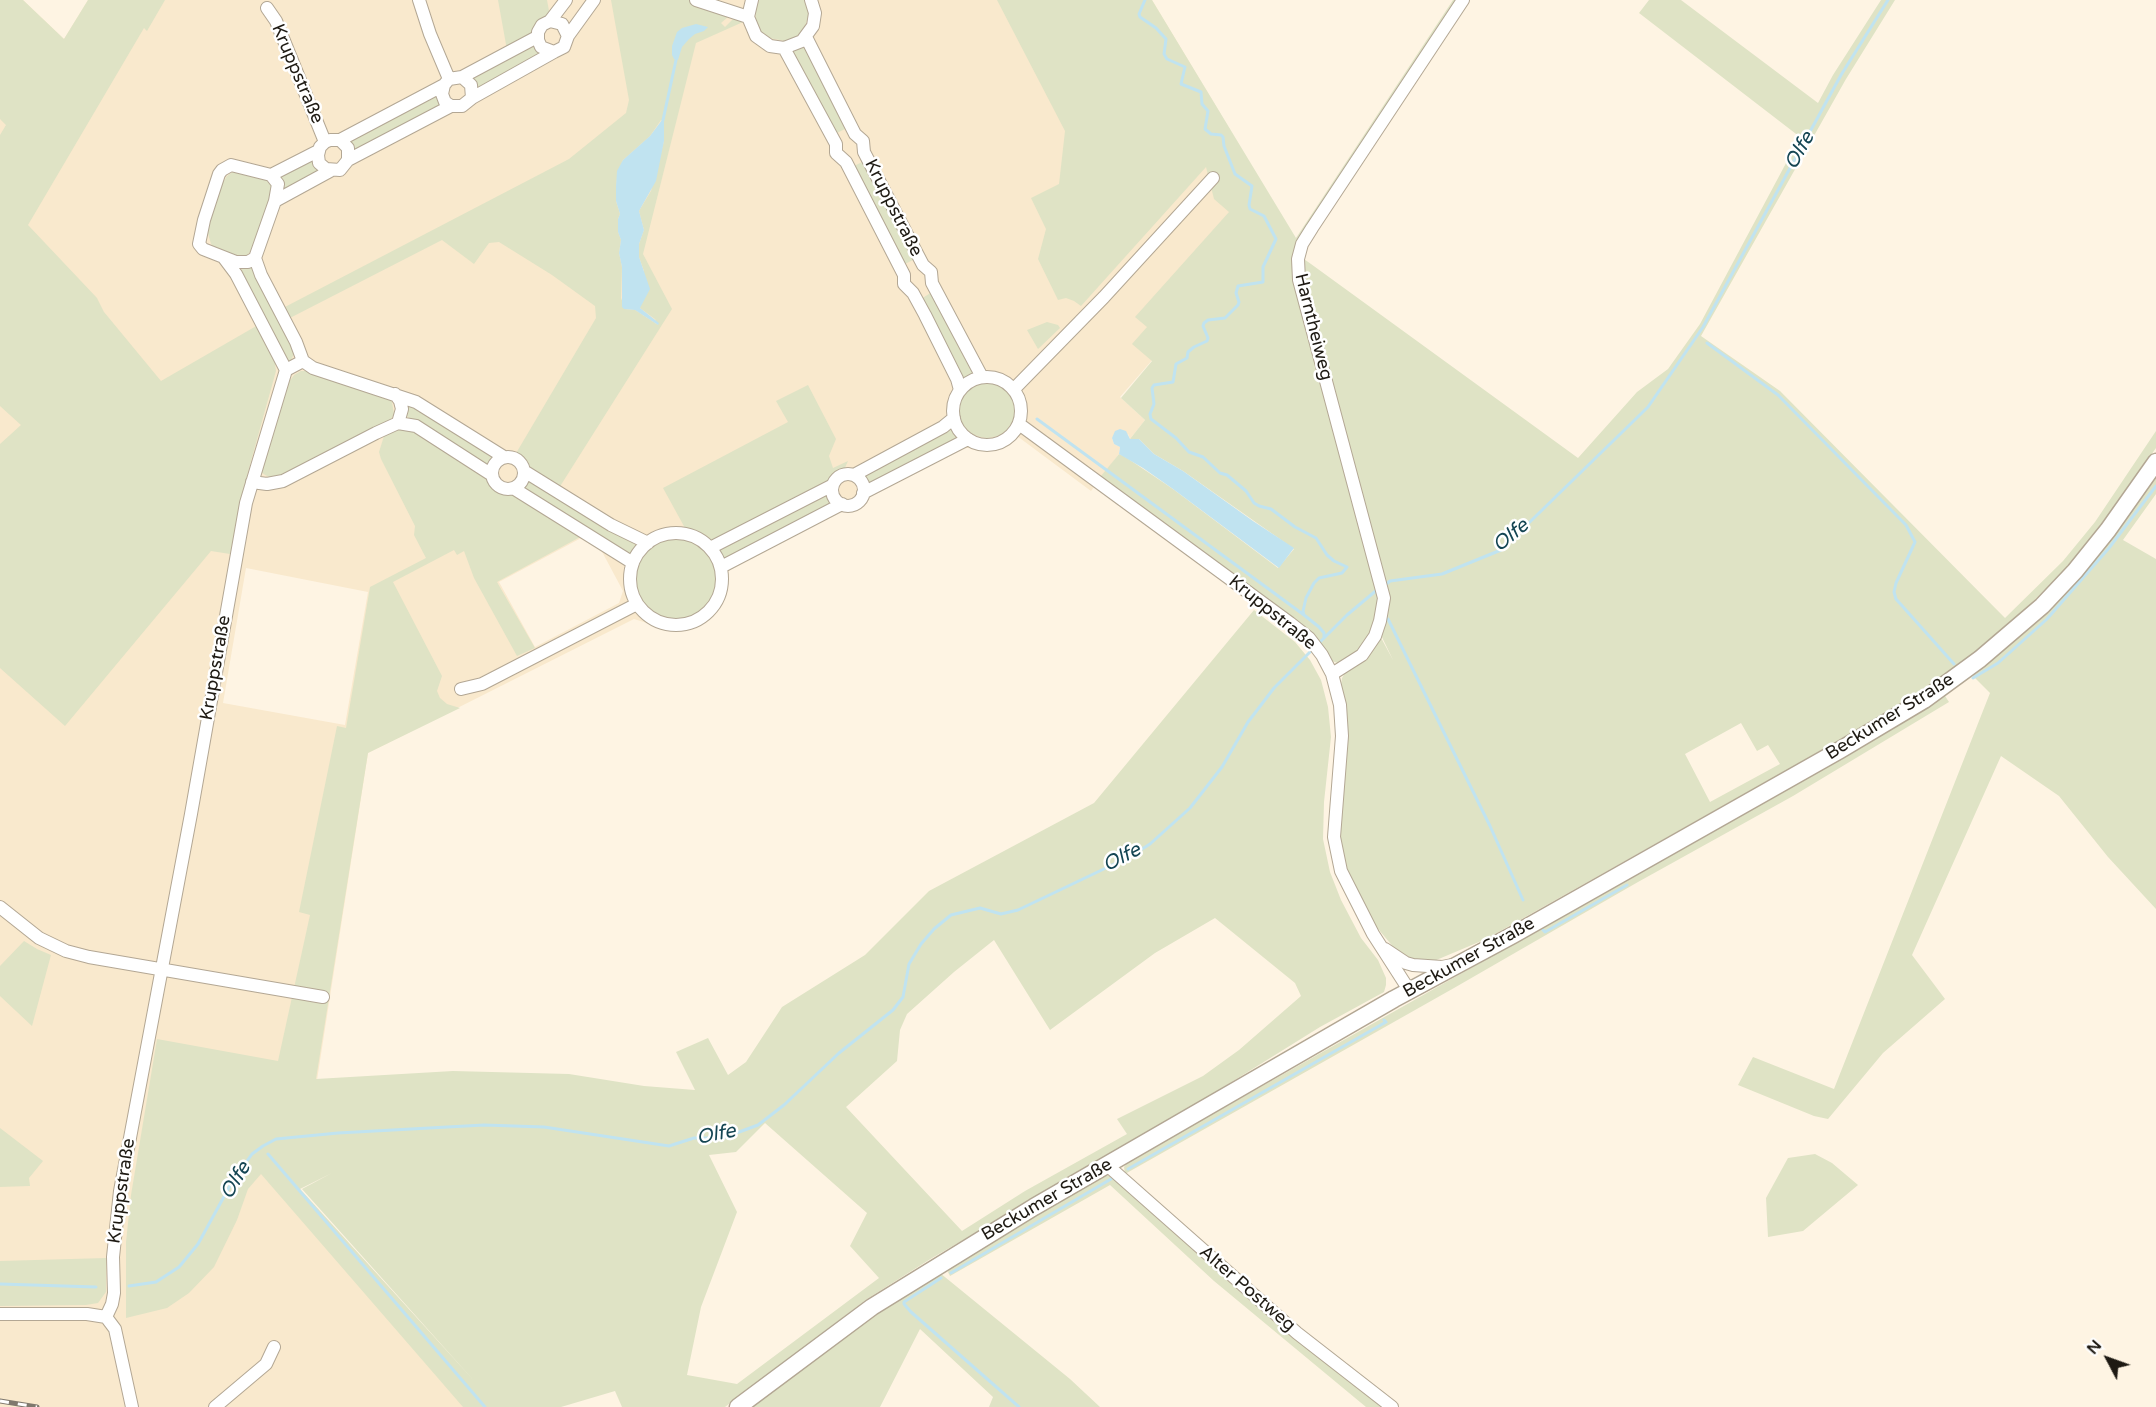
<!DOCTYPE html>
<html>
<head>
<meta charset="utf-8">
<style>
	body { margin:0 }
	#map { position:relative; width:2156px; height:1407px; overflow:hidden; background:#fef4e3; font-family:"Varela Round",sans-serif }
	canvas { display:block }
	.north { position:absolute; left:2078px; top:1329px; width:60px; height:60px; -webkit-text-stroke:4px #fff; paint-order:stroke; rotate:311deg; font-size:16px; font-weight:700; line-height:24px; text-align:center; color:#1e1a13 }
	.north::after { content:''; display:block; margin:auto; width:21px; height:27px; background:#1e1a13; clip-path:polygon(50% 0,100% 100%,50% 72%,0 100%) }
</style>
</head>
<body>
<div id="map">
<canvas width="2156" height="1407"></canvas>
<div class="north">N</div>
</div>
<script>
const ctx = document.querySelector('canvas').getContext('2d');
ctx.lineJoin = 'round';
function fillPath(path, color) {
  ctx.fillStyle = color;
  ctx.fill(path, 'evenodd');
}
function toPath(rows) {
  const path = new Path2D();
  for (const r of rows) {
    if (r.length === 3) {
      path.moveTo(r[0] + r[2], r[1]);
      path.arc(r[0], r[1], r[2], 0, 2 * Math.PI);
      continue;
    }
    path.moveTo(r[0], r[1]);
    for (let i = 2; i < r.length; i += 2) path.lineTo(r[i], r[i + 1]);
  }
  return path;
}
function strokePath(path, color, width, dash) {
  ctx.strokeStyle = color;
  ctx.lineWidth = width;
  ctx.lineCap = dash ? 'butt' : 'round';
  ctx.setLineDash(dash || []);
  ctx.stroke(path);
}
function label(font, color, halo, rows, align = 'center') {
  ctx.font = font + ' "Varela Round",sans-serif';
  ctx.lineWidth = 5;
  ctx.setLineDash([]);
  ctx.textBaseline = 'middle';
  ctx.strokeStyle = halo;
  ctx.fillStyle = color;
  for (const [text, x, y, turn = 0] of rows) {
    ctx.save();
    ctx.translate(x, y);
    ctx.rotate((+turn || 0) * Math.PI / 180);
    ctx.textAlign = isNaN(turn) ? turn : align;
    if (halo) ctx.strokeText(text, 0, 0);
    ctx.fillText(text, 0, 0);
    ctx.restore();
  }
}
const built = toPath([
	[0,0,23,0,64,39,88,0,1152,0,1280,213,1120,397,1145,420,1130,439,1128,434,1112,438,1114,444,1120,447,1119,454,1091,491,1017,436,1004,445,992,449,967,448,956,450,874,492,857,506,840,510,735,564,729,571,722,602,715,614,703,623,688,629,672,631,634,619,368,753,300,1189,497,1407,0,1407],
	[583,537,599,546,623,591,619,603,535,647,499,582],
	[246,568,368,592,345,725,223,703]
]);
const green = toPath([
	[0,0,23,0,64,39,88,0,165,0,147,31,144,28,28,225,97,298,104,312,161,381,258,325,274,356,276,371,248,472,230,554,211,551,65,726,0,668,0,444,21,425,0,406,0,135,6,125,0,119],
	[498,0,547,0,550,16,533,36,507,50],
	[611,0,689,0,729,12,729,16,721,23,725,27,737,15,743,22,696,43,643,254,672,309,559,488,526,468,520,458,515,455,596,318,595,306,552,275,499,242,489,243,474,264,442,240,288,319,283,308,569,159,626,113,629,100],
	[661,120,663,120,664,141,651,191,639,211,644,230,639,244,639,257,644,271,640,308,655,319,658,325,635,310,625,309,621,298,622,267,619,253,621,240,618,232,618,219,620,214,616,201,616,186,618,171,623,160,650,136],
	[759,0,804,0,809,14,804,29,796,37,785,41,769,38,760,31,756,21,755,10],
	[997,0,1152,0,1296,238,1453,0,1460,0,1310,226,1300,243,1295,256,1301,257,1311,264,1578,458,1637,392,1668,369,1700,324,1800,137,1639,13,1649,0,1681,0,1818,103,1833,75,1881,0,1895,0,1846,79,1701,336,1780,391,2005,618,2063,561,2095,522,2156,431,2156,448,2100,527,2069,566,2011,623,1977,651,1931,684,1895,708,1785,771,1486,939,1434,961,1415,961,1400,955,1374,924,1362,903,1346,870,1340,838,1347,736,1341,685,1342,678,1346,671,1362,660,1379,634,1393,660,1380,633,1374,631,1360,652,1343,665,1332,661,1313,634,1101,476,1119,454,1124,456,1173,489,1278,568,1294,549,1183,471,1154,454,1139,439,1130,439,1145,420,1121,398,1152,361,1132,344,1147,327,1135,317,1229,212,1214,199,1206,167,1081,306,1074,301,1066,298,1058,300,1038,259,1046,229,1031,198,1059,184,1065,131],
	[1741,723,1757,751,1768,745,1780,764,1710,802,1685,754],
	[535,43,543,54,477,88,472,77],
	[804,44,847,128,835,134,791,51],
	[437,94,443,106,354,152,348,141],
	[313,159,320,170,282,190,279,177],
	[864,161,915,259,903,265,852,167],
	[234,171,265,179,272,186,272,192,255,241,250,252,245,257,239,259,217,250,211,244,207,230,221,186,227,176],
	[251,265,292,343,294,353,291,361,288,362,240,274,243,267],
	[932,292,975,373,963,381,921,299],
	[1047,322,1058,325,1060,328,1038,349,1027,330],
	[301,371,310,371,386,395,392,402,394,414,390,421,279,477,272,478,265,475,260,471,289,382,294,375],
	[987,410,28],
	[808,385,836,439,829,456,833,468,848,461,844,470,838,472,831,481,715,540,710,540,685,528,663,488,788,422,776,401],
	[407,402,495,456,487,467,405,415],
	[952,426,960,437,868,485,862,473],
	[399,428,419,431,490,481,495,487,502,491,510,491,582,536,497,582,535,648,517,656,474,578,464,551,457,555,454,550,393,582,442,676,437,691,440,698,447,704,460,708,368,753,316,1079,453,1071,569,1074,644,1086,695,1090,676,1052,708,1038,728,1075,746,1062,782,1007,865,955,929,891,1094,803,1254,610,1295,642,1310,660,1321,680,1328,707,1331,737,1324,802,1323,839,1330,872,1341,900,1361,938,1378,960,1386,978,1386,985,1384,992,1320,1027,1177,1116,932,1258,867,1299,725,1407,622,1407,615,1391,561,1407,463,1407,261,1174,248,1189,237,1220,214,1267,189,1293,167,1308,126,1318,126,1242,131,1195,157,1039,278,1061,310,915,299,912,337,726,346,728,370,587,426,558,414,535,415,526,381,459,379,452,384,436],
	[1215,918,1295,983,1301,996,1239,1050,1203,1076,1117,1119,1127,1134,1025,1191,962,1231,846,1107,897,1061,900,1030,907,1014,954,972,994,940,1050,1030,1155,953],
	[765,1123,867,1213,850,1246,879,1278,737,1384,687,1375,701,1307,737,1212,709,1155,736,1152],
	[332,1173,302,1189,476,1383,300,1189],
	[527,476,636,545,629,557,520,488],
	[2156,478,2156,494,2123,540,2156,559,2156,909,2108,857,2059,796,2001,756,1912,955,1945,999,1883,1053,1828,1119,1814,1116,1738,1085,1753,1057,1834,1089,1990,693,1973,676,2048,613,2081,576],
	[828,491,835,502,722,561,716,550],
	[676,579,40],
	[1945,696,1949,702,1793,796,1638,882,1454,988,1125,1174,1124,1167,1128,1162,1844,757],
	[24,941,37,949,51,955,32,1026,0,996,0,966],
	[0,1128,43,1161,29,1178,30,1186,0,1187],
	[1815,1154,1832,1163,1858,1185,1803,1231,1768,1237,1766,1198,1788,1158],
	[1104,1176,1112,1176,1389,1407,1366,1407,1214,1281,1110,1185,950,1276,948,1272,950,1267],
	[106,1258,106,1292,98,1303,86,1305,0,1306,0,1261],
	[940,1273,1070,1379,1100,1407,989,1407,993,1397,920,1329,880,1407,750,1407,876,1312]
]);
const water = toPath([
	[696,24,708,27,704,31,695,34,689,39,682,47,678,60,674,59,672,55,672,46,677,32,682,28],
	[662,120,664,120,664,141,656,181,639,211,644,230,639,244,639,257,650,289,640,308,659,323,658,325,635,310,624,309,622,307,622,267,619,253,621,240,618,232,618,219,620,214,616,201,616,186,617,171,623,160,650,136],
	[1120,429,1126,431,1130,439,1139,439,1154,454,1183,471,1253,521,1294,548,1279,568,1173,489,1143,468,1119,454,1120,447,1114,444,1112,438,1115,431]
]);
const stream = toPath([
	[1145,0,1139,14,1140,17,1156,28,1166,39,1164,54,1167,59,1185,67,1181,84,1201,92,1202,104,1208,111,1205,129,1211,134,1221,135,1223,137,1224,146,1235,174,1252,186,1249,205,1250,209,1264,216,1276,239,1263,267,1263,282,1238,286,1236,293,1239,302,1238,305,1225,318,1208,320,1204,323,1203,326,1208,338,1207,341,1194,347,1188,352,1187,358,1176,364,1173,382,1154,385,1152,388,1154,404,1150,414,1151,419,1176,438,1189,452,1203,457,1220,473,1227,475,1246,491,1254,503,1259,506,1271,509,1295,527,1316,538,1327,555,1334,561,1347,567,1342,573,1319,578,1314,583,1306,598,1303,611,1304,615,1319,627,1324,633,1324,638],
	[663,120,676,60],
	[1707,343,1778,395,1906,525,1915,542,1896,583,1894,592,1896,599,1954,664],
	[1037,419,1304,615],
	[1384,586,1390,581,1442,574,1501,550,1648,407,1703,327,1841,75,1888,0],
	[1388,619,1490,826,1523,900],
	[1319,643,1347,615,1378,589],
	[1973,678,1998,663,2047,619,2109,548,2156,486],
	[1543,930,1545,932,1627,885],
	[268,1154,485,1407],
	[1128,1169,1386,1022,1384,1020],
	[951,1273,1111,1179],
	[941,1278,904,1302,904,1304,911,1312,1019,1407],
	[0,1284,96,1287],
	[129,1286,156,1282,179,1267,198,1244,232,1182,252,1154,263,1146,276,1139,338,1133,484,1125,544,1127,669,1146,694,1138,723,1138,758,1125,784,1105,839,1053,893,1010,903,997,909,964,921,944,934,929,951,915,980,908,1001,914,1018,910,1131,856,1150,844,1190,808,1222,767,1248,722,1274,688,1314,648]
]);
const minor = toPath([
	[419,0,430,34,449,79],
	[696,0,748,17],
	[752,0,748,17,756,36,770,46,784,48,802,41,813,26,815,13,811,0],
	[267,8,276,21,325,142],
	[550,21,562,24,568,36,564,47,554,52,541,47,538,40,538,32,542,25,550,21,566,0],
	[568,36,594,0],
	[806,37,855,134,863,141,864,152,923,265,931,272,932,283,982,377],
	[784,48,836,144,836,153,846,162,904,275,904,284,913,293,925,315,957,379,960,390],
	[462,77,471,85,472,98,462,106,451,106,445,102,442,94,444,85,449,79,462,77,537,37],
	[472,98,554,52],
	[340,140,348,148,348,160,340,170,326,169,319,163,318,155,320,147,325,142,330,140,340,140,444,85],
	[348,160,451,106],
	[271,175,318,151],
	[275,201,330,171],
	[224,258,236,274,286,370],
	[255,258,248,262,236,262,203,249,199,244,204,220,219,174,222,170,231,165,271,175,278,184,275,201,255,258,261,275,296,342,303,361],
	[303,361,313,368,416,402,504,457],
	[987,411,34],
	[1014,389,1104,297,1213,178],
	[395,394,400,401,402,409,398,423],
	[1019,424,1290,623,1309,638,1322,655,1332,674,1340,705,1342,736,1334,837,1341,871,1373,934,1409,990],
	[508,473,16],
	[524,471,611,525,648,543],
	[848,490,16],
	[854,475,943,427,954,418],
	[252,482,267,484,283,481,376,433,398,423,416,426,492,475],
	[513,488,633,563],
	[863,493,968,439],
	[676,579,46],
	[710,548,833,485],
	[721,567,842,504],
	[1332,674,1362,655,1375,636,1380,621,1384,598,1299,280,1298,259,1302,244,1312,228,1463,0],
	[461,689,482,684,637,604],
	[0,907,39,938,66,951,89,957,323,997],
	[1385,949,1406,963,1413,965,1442,967,1452,965],
	[1107,1165,1297,1333,1392,1407],
	[0,1314,87,1314,106,1317,115,1329,132,1407],
	[106,1317,112,1304,114,1293,113,1257,120,1191,191,814,246,503,286,370,303,361],
	[215,1407,266,1364,274,1347]
]);
const major = toPath([
	[738,1407,872,1307,1034,1207,1394,999,1513,935,1840,750,1924,700,1980,659,2042,606,2075,571,2108,530,2156,462]
]);
const rail = toPath([
	[0,1401,37,1407]
]);
const streetNames = [
	["Kruppstraße",297,74,67],
	["Kruppstraße",893,208,63],
	["Harntheiweg",1313,327,76],
	["Kruppstraße",1272,613,39],
	["Kruppstraße",216,668,-80],
	["Beckumer Straße",1890,717,-32],
	["Beckumer Straße",1469,958,-29],
	["Kruppstraße",122,1191,-82],
	["Beckumer Straße",1047,1200,-30],
	["Alter Postweg",1247,1289,41]
];
const waterNames = [
	["Olfe",1800,151,-61],
	["Olfe",1511,536,-39],
	["Olfe",1122,858,-27],
	["Olfe",716,1135,-11],
	["Olfe",236,1181,-59]
];
fillPath(built, '#f9e9cd');
fillPath(green, '#dfe3c5');
fillPath(water, '#c0e3f0');
strokePath(stream, '#c0e3f0', 3);
strokePath(minor, '#b3a794', 14);
strokePath(major, '#b3a794', 19);
strokePath(minor, '#fff', 12);
strokePath(major, '#fff', 16);
strokePath(rail, '#7f786d', 5);
strokePath(rail, '#fff', 3, [9]);
label('18px', '#1e1a13', '#fff', streetNames);
label('italic 20px', '#144553', '#fff', waterNames);
</script>
</body>
</html>
